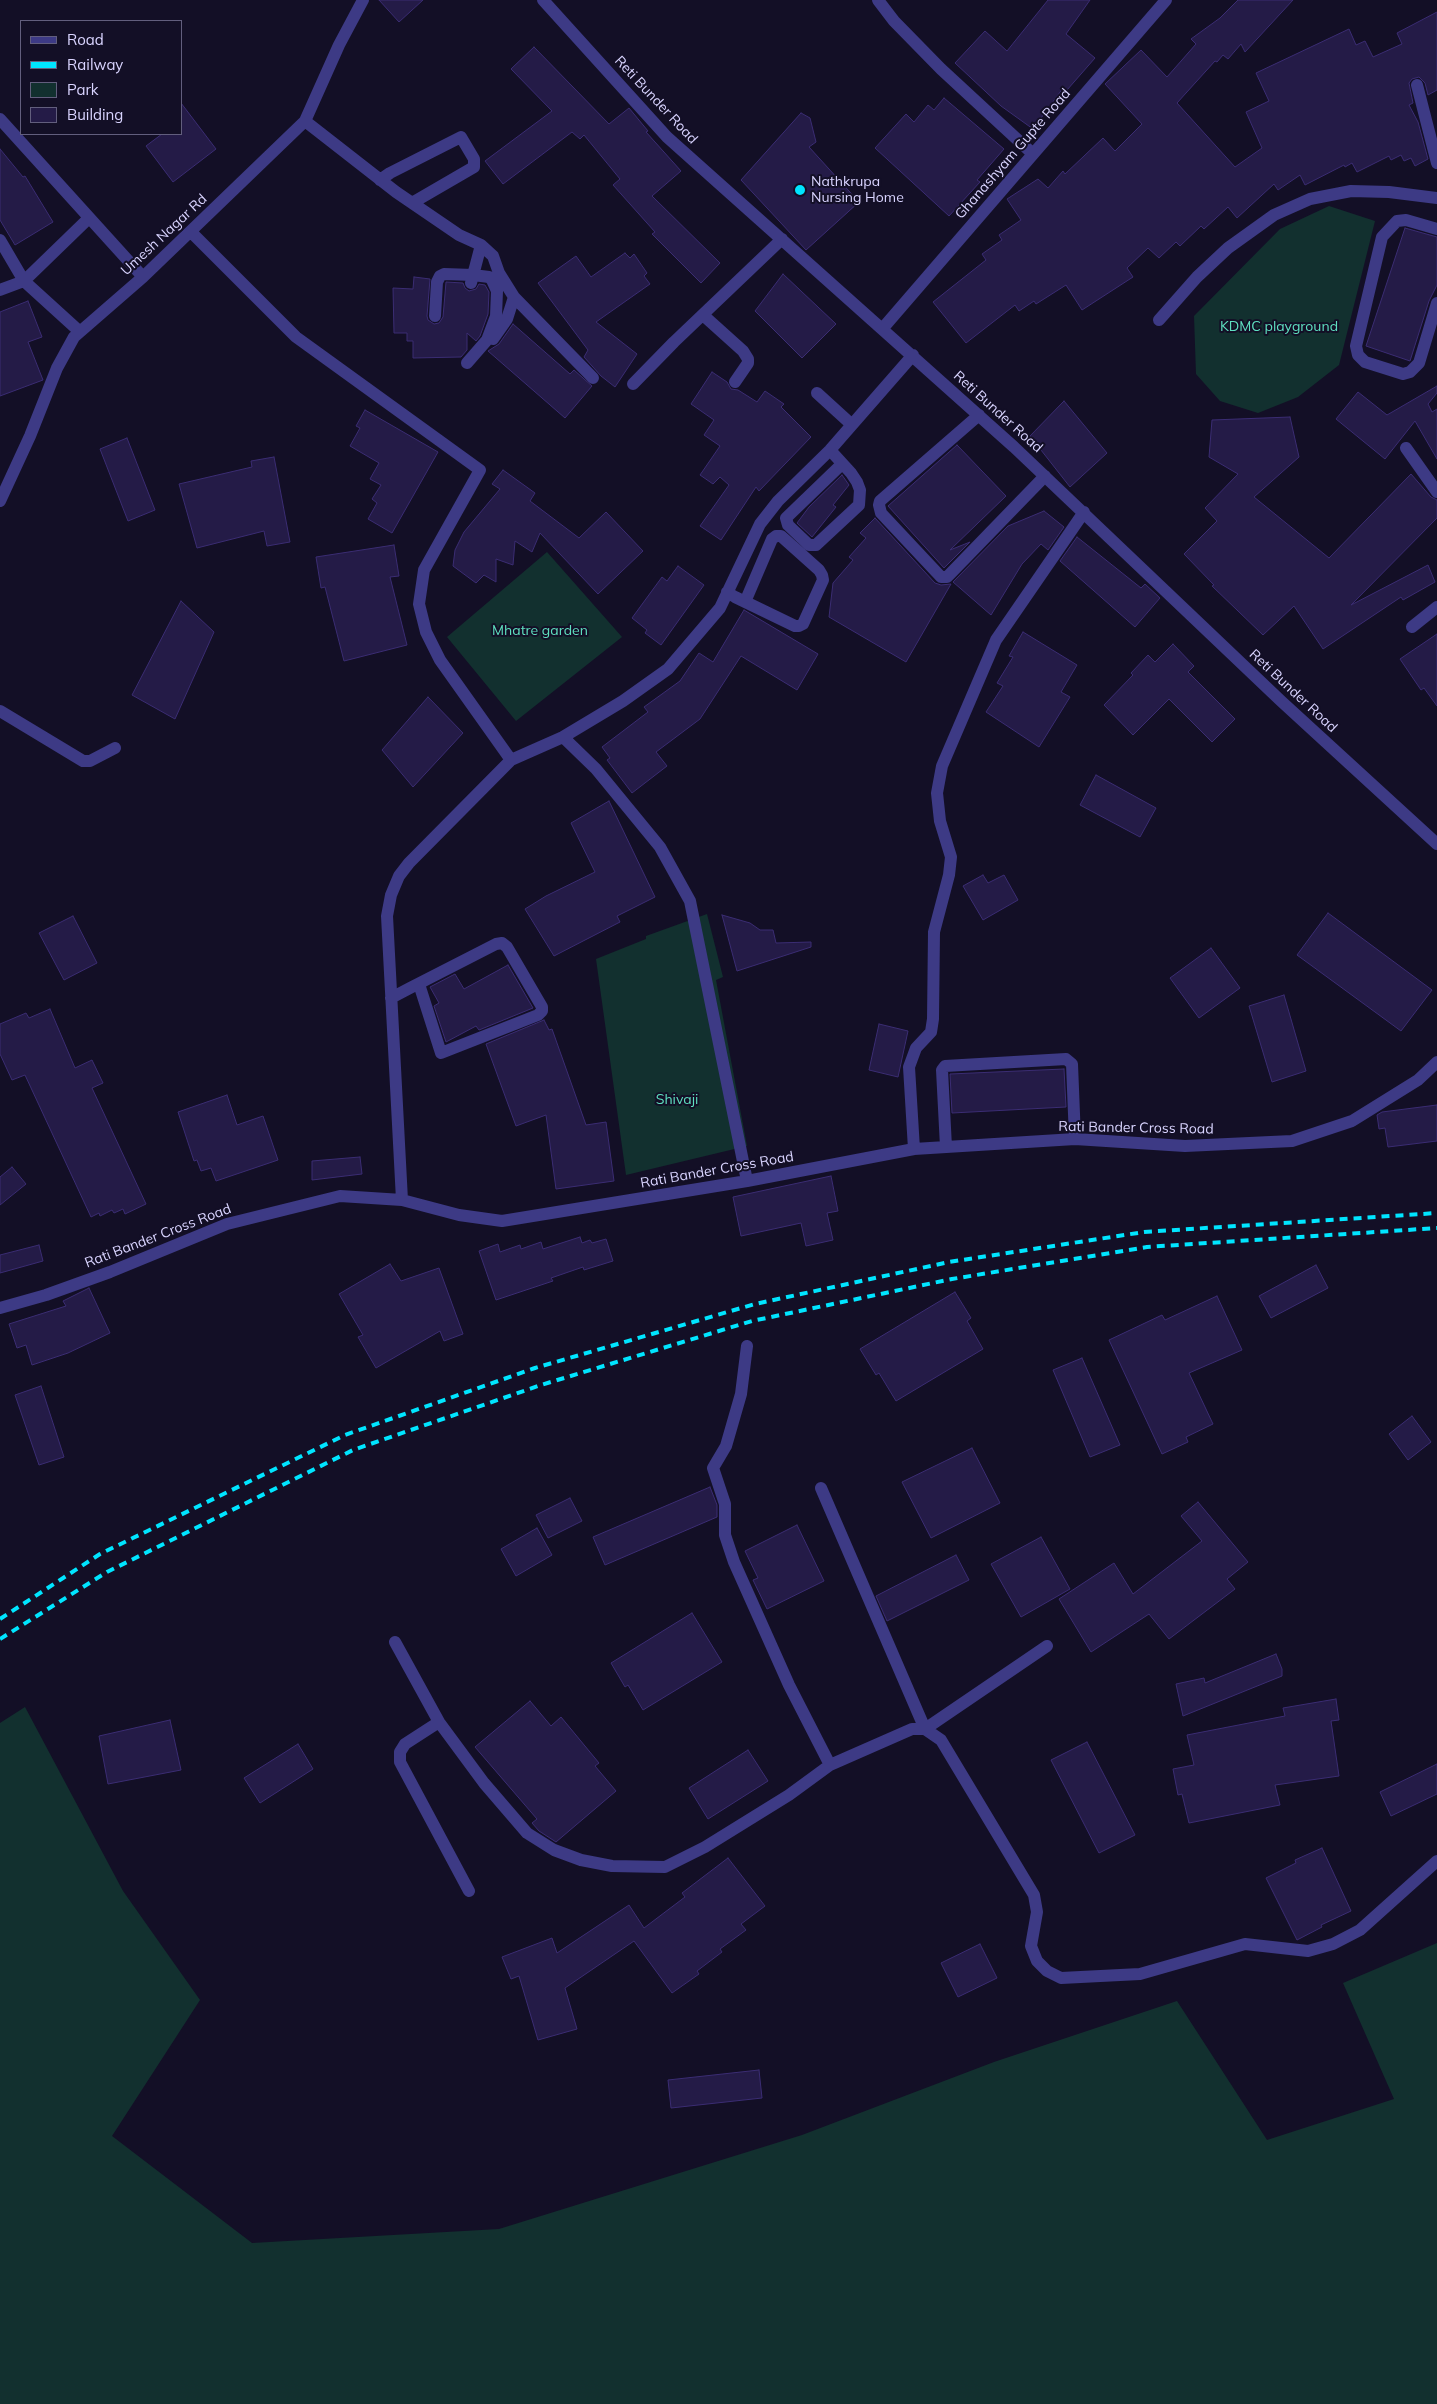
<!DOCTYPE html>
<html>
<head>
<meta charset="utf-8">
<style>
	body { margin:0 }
	#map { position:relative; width:1437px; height:2404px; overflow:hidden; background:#130f26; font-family:Mulish,sans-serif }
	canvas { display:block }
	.legend { position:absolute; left:20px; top:20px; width:162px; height:115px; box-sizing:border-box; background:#130f26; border:1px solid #625e7d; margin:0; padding:6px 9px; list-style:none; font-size:15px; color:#d9d4ff }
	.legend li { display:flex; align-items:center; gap:10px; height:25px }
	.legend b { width:25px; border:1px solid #625e7d }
</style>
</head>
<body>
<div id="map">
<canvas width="1437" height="2404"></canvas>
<ul class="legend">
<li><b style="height:6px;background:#3d3a85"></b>Road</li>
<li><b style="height:6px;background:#00e5ff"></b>Railway</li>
<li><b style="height:14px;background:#12302f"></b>Park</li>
<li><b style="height:14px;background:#241b47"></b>Building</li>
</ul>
</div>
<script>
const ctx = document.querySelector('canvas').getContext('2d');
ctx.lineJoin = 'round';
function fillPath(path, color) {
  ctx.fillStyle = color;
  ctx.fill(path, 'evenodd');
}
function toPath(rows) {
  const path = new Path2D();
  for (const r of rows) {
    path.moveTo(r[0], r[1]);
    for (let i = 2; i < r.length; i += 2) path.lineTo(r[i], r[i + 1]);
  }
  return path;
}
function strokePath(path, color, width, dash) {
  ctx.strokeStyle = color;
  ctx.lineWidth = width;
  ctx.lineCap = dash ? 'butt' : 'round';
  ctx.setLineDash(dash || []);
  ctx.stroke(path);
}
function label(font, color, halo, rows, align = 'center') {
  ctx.font = font + ' Mulish,sans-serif';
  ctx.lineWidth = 4;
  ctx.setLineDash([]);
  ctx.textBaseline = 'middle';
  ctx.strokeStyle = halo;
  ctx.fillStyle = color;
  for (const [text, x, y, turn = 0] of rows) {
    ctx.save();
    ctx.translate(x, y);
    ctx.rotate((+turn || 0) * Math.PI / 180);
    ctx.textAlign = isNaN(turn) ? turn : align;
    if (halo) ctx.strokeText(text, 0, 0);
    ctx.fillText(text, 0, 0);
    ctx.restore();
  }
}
const green = toPath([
	[1329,206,1375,221,1339,365,1298,397,1258,413,1220,401,1196,374,1194,316,1280,229],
	[547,552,622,637,516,721,447,637],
	[707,914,723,977,716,980,747,1146,626,1175,596,959,646,939,646,936],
	[25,1707,123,1891,200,2000,112,2136,252,2243,499,2229,802,2135,994,2062,1177,2001,1267,2140,1394,2099,1343,1983,1437,1943,1437,2404,0,2404,0,1723]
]);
const building = toPath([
	[379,0,423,0,399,22,379,0],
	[1048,0,1090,0,1066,34,1095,58,1067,90,1063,88,1033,129,1001,106,955,63,985,31,1007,51,1048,0],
	[1238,0,1293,0,1245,52,1241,44,1228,59,1223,55,1217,62,1215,61,1177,103,1235,167,1262,148,1246,112,1269,101,1256,73,1349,29,1356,45,1365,41,1373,57,1402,44,1397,33,1437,12,1437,90,1428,95,1425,83,1419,77,1412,79,1409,83,1413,103,1409,105,1418,122,1428,159,1415,166,1411,158,1404,161,1401,155,1391,160,1389,156,1357,172,1352,163,1345,167,1344,165,1305,185,1300,175,1278,190,1274,184,1237,218,1228,207,1204,229,1201,226,1180,246,1176,242,1159,258,1148,248,1127,268,1133,277,1082,310,1066,285,1036,304,1034,301,1019,311,1015,305,966,343,933,302,986,260,982,254,1002,240,999,235,1021,220,1007,199,1038,179,1048,188,1063,171,1065,174,1103,138,1115,151,1142,124,1105,84,1141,50,1167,77,1196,44,1191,39,1220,18,1238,0],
	[534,47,609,124,629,108,648,131,646,132,681,171,652,196,720,263,701,283,652,234,655,232,613,185,620,179,584,135,580,139,572,132,503,184,485,161,552,111,511,69,534,47],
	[944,98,1004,149,977,180,980,182,949,216,875,148,906,114,914,122,928,105,934,110,944,98],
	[181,103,216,149,173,182,146,146,162,134,181,134,181,103],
	[801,113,810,118,816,142,809,147,859,202,806,250,741,180,801,113],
	[0,149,23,177,25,176,53,222,15,245,0,220,0,149],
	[1405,228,1437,237,1437,285,1429,301,1410,361,1366,346,1405,228],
	[625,253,630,258,634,254,647,273,644,276,650,284,596,322,637,354,615,387,601,376,584,357,588,350,538,283,576,256,591,277,625,253],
	[783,274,836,324,802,358,755,311,783,274],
	[414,277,430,279,427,316,428,320,434,324,439,323,443,317,446,282,463,283,465,288,469,291,476,289,479,284,485,285,489,292,488,314,480,336,476,341,467,333,467,350,461,357,413,358,413,341,407,341,407,333,394,333,393,288,413,289,414,277],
	[28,301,42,337,28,342,43,380,0,396,0,312,28,301],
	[513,324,570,374,574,370,592,386,565,418,488,351,499,344,513,324],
	[712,372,727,382,731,389,738,390,757,402,765,391,784,404,781,407,811,437,759,491,756,487,721,540,700,526,729,485,720,477,713,484,700,475,720,446,704,435,714,420,691,404,712,372],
	[1437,386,1437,393,1428,404,1432,412,1437,409,1437,459,1415,421,1385,459,1336,419,1358,392,1387,415,1437,386],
	[1064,401,1107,453,1070,487,1030,436,1064,401],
	[365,410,438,452,392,533,368,519,377,503,372,499,381,485,370,479,379,463,350,446,360,428,356,426,365,410],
	[1290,417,1299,457,1254,497,1329,558,1411,474,1431,497,1437,500,1437,518,1351,605,1428,565,1435,582,1403,600,1401,597,1323,649,1294,606,1263,635,1212,586,1214,585,1184,554,1217,521,1205,508,1238,474,1209,457,1212,420,1290,417],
	[127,438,155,510,128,521,100,449,127,438],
	[957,445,1006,496,950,550,970,542,944,568,888,506,957,445],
	[274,457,290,542,267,546,264,531,197,548,179,484,252,467,251,461,274,457],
	[503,470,535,493,530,501,579,538,606,512,643,551,598,594,540,533,532,552,515,541,513,565,496,559,496,582,484,575,476,583,453,566,455,550,464,532,500,489,492,484,503,470],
	[842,475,849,485,833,505,836,507,812,537,797,523,809,507,842,475],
	[1044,511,1064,527,1048,550,1041,544,1022,564,991,615,953,582,1008,526,1044,511],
	[875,518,935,583,941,585,951,584,906,662,829,617,833,583,853,560,849,557,866,538,860,533,875,518],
	[1077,537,1141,588,1145,584,1160,598,1135,627,1060,561,1077,537],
	[394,545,399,576,390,577,407,645,344,661,325,587,321,588,316,557,394,545],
	[678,566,704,585,661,645,645,633,647,630,632,618,662,577,667,581,678,566],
	[181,601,214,632,175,719,132,695,181,601],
	[744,610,818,654,797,690,741,656,700,719,656,752,667,766,632,793,607,760,610,758,602,747,648,712,644,707,680,681,699,653,713,662,744,610],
	[1023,632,1077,665,1061,692,1070,697,1039,747,986,712,1003,686,997,683,1013,657,1009,656,1023,632],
	[1437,634,1437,706,1424,688,1421,690,1400,659,1437,634],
	[1173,644,1194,666,1188,672,1235,719,1212,742,1169,699,1133,735,1104,705,1133,675,1131,673,1148,655,1155,662,1173,644],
	[428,697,463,733,413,787,382,750,428,697],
	[1096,775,1156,808,1140,837,1080,805,1096,775],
	[609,801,655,897,617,916,620,922,554,956,525,909,546,896,595,872,571,823,609,801],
	[983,875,988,883,1004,875,1018,900,983,920,963,886,983,875],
	[1328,913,1432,990,1401,1031,1297,955,1328,913],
	[722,915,750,923,760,930,773,930,776,943,811,942,811,947,737,971,722,915],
	[73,916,97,963,64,980,39,933,73,916],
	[1211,948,1240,988,1199,1018,1170,978,1211,948],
	[508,965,533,1008,479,1030,476,1026,446,1042,434,1006,439,1003,430,987,455,974,464,989,508,965],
	[1284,995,1306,1071,1272,1082,1249,1006,1284,995],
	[50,1009,75,1068,92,1060,103,1083,92,1088,146,1204,125,1214,123,1209,114,1213,112,1210,100,1216,99,1213,91,1217,25,1075,12,1080,0,1054,0,1024,26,1013,29,1018,50,1009],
	[544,1020,549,1030,552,1029,586,1125,606,1122,614,1181,556,1189,546,1115,516,1126,486,1044,544,1020],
	[879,1024,908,1031,898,1077,869,1070,879,1024],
	[1064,1069,1066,1107,952,1113,950,1074,1064,1069],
	[227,1095,237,1125,263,1116,278,1160,216,1181,211,1168,201,1171,197,1160,194,1161,178,1112,227,1095],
	[1437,1105,1437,1141,1388,1147,1385,1128,1379,1129,1377,1115,1382,1112,1437,1105],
	[360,1157,362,1174,312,1180,312,1161,360,1157],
	[12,1167,26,1184,0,1205,0,1177,12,1167],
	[831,1176,838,1211,827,1213,833,1240,806,1246,801,1223,741,1236,733,1197,831,1176],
	[580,1237,582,1243,590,1240,592,1243,606,1239,613,1261,584,1270,583,1267,551,1278,553,1281,496,1300,479,1251,498,1244,500,1252,520,1245,521,1249,541,1242,543,1249,580,1237],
	[39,1245,43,1261,0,1273,0,1255,39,1245],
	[390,1264,401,1281,439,1268,463,1334,444,1341,440,1331,376,1368,358,1337,363,1335,339,1294,390,1264],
	[1316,1265,1328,1288,1271,1318,1259,1296,1316,1265],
	[89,1288,110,1333,68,1353,32,1365,26,1345,17,1348,9,1324,66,1306,63,1301,89,1288],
	[955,1292,971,1318,967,1321,983,1349,896,1401,879,1373,876,1375,860,1349,955,1292],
	[1217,1296,1242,1350,1189,1373,1213,1424,1186,1437,1188,1442,1162,1454,1109,1340,1162,1315,1165,1320,1217,1296],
	[1082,1358,1120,1445,1090,1457,1053,1370,1082,1358],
	[41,1386,64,1457,39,1465,15,1395,41,1386],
	[1412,1416,1431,1442,1408,1460,1389,1434,1412,1416],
	[972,1448,1000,1503,931,1538,902,1482,972,1448],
	[710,1487,717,1505,717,1517,605,1565,593,1537,710,1487],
	[570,1498,582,1521,548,1538,536,1515,570,1498],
	[1198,1502,1248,1562,1227,1579,1235,1589,1169,1639,1149,1614,1091,1652,1059,1599,1114,1563,1133,1594,1202,1541,1181,1516,1198,1502],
	[797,1525,824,1581,767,1609,753,1580,758,1578,745,1551,797,1525],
	[537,1528,552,1555,516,1576,501,1549,537,1528],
	[1041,1537,1070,1589,1021,1617,991,1564,1041,1537],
	[956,1555,969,1580,887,1621,876,1596,956,1555],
	[692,1613,722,1662,643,1710,628,1685,625,1687,611,1663,692,1613],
	[1276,1654,1282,1669,1282,1676,1183,1716,1176,1684,1204,1678,1205,1683,1276,1654],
	[1336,1699,1339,1720,1331,1721,1339,1776,1275,1785,1280,1805,1189,1823,1182,1794,1178,1795,1173,1769,1194,1765,1187,1735,1285,1716,1283,1708,1336,1699],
	[530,1701,551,1726,561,1717,599,1763,595,1766,616,1791,556,1842,539,1831,532,1823,537,1819,475,1747,530,1701],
	[170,1720,181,1770,108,1784,99,1736,170,1720],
	[1087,1742,1135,1835,1099,1853,1051,1760,1087,1742],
	[298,1744,313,1769,260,1803,244,1778,298,1744],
	[748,1750,768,1781,708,1819,689,1788,748,1750],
	[1437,1764,1437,1794,1391,1816,1380,1792,1437,1764],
	[1322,1848,1351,1911,1321,1925,1322,1927,1297,1940,1266,1878,1296,1863,1295,1860,1322,1848],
	[728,1858,765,1906,741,1924,746,1930,720,1949,722,1952,697,1971,699,1974,672,1993,634,1941,565,1988,577,2029,538,2040,519,1976,511,1979,502,1957,552,1938,557,1953,629,1905,644,1928,685,1897,682,1893,728,1858],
	[980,1944,997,1978,958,1997,941,1963,980,1944],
	[759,2070,762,2098,671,2108,668,2080,759,2070]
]);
const minor = toPath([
	[543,0,667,137,1014,447,1281,701,1437,844],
	[878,0,894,21,941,69,1033,154],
	[1417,85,1437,163],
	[0,119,143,277],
	[305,121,396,192,459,235,481,245,493,256,499,273,514,297,593,378],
	[380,180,390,173,461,137,474,159,474,167,412,203],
	[1437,229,1406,220,1397,221,1382,237,1356,346,1358,355,1365,362,1403,374,1410,372,1419,363,1437,303],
	[191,232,296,337,480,470,424,570,419,604,426,632,440,660,511,760,563,737,623,701,668,669,720,608,760,524,778,501,830,450,913,355],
	[0,240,24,281,79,331],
	[471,283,481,245],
	[0,290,24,281,89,218],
	[703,315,743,351,748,359,748,363,735,382],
	[435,316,437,282,440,276,444,274,473,275,489,277,492,280,497,291,496,316,487,340,467,363],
	[1159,320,1197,277,1228,248,1274,215,1310,199,1351,191,1389,192,1437,198],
	[883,328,1166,0],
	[493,339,507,319,514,297],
	[633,384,674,342,782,239],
	[817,393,851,424],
	[979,415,880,501,879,505,881,513,941,577,947,577,950,574,1045,476],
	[1406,448,1437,492],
	[830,450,851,473,857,482,860,490,859,505,816,545,809,545,788,525,786,518,842,464],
	[0,501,30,436,57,368,74,337,143,277,305,121,339,45,363,0],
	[727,592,735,597,795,626,799,626,803,624,823,580,822,575,819,570,781,536,776,536,772,539,745,602],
	[1412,627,1437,607],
	[0,711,83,761,90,761,115,748],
	[563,737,596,769,660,847,690,901,747,1181],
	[391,998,410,988,496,944,502,943,507,947,542,1007,542,1011,538,1015,441,1053,419,984],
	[946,1147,942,1070,945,1066,1066,1059,1072,1064,1075,1139],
	[914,1149,909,1067,916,1048,931,1032,933,1019,934,932,949,875,951,857,940,821,937,793,942,766,996,640,1084,512],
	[402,1200,387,916,391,895,399,876,409,863,511,760],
	[0,1308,46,1295,110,1272,227,1224,340,1196,402,1200,459,1215,502,1221,747,1181,914,1149,1075,1139,1185,1146,1292,1141,1352,1121,1418,1080,1437,1062],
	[747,1346,741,1394,726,1446,713,1468,725,1504,725,1535,734,1562,789,1685,830,1765,912,1729,925,1729,941,1740,1034,1895,1037,1912,1031,1946,1037,1961,1047,1971,1061,1978,1140,1974,1245,1944,1308,1951,1333,1944,1360,1930,1437,1861],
	[821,1488,925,1729,1047,1646],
	[395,1642,439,1722,484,1783,527,1833,554,1850,581,1860,612,1866,665,1867,705,1847,789,1795,830,1765],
	[439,1722,405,1744,400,1752,400,1762,469,1891]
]);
const rail = toPath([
	[0,1619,100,1554,345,1435,535,1368,755,1304,949,1262,1144,1232,1437,1213],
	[0,1639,107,1572,353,1450,541,1385,752,1321,952,1279,1147,1247,1437,1228]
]);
const markers = [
	[800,190,6,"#00e5ff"]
];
const streetNames = [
	["Reti Bunder Road",656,100,47],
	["Ghanashyam Gupte Road",1013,154,-49],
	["Umesh Nagar Rd",164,235,-43],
	["Reti Bunder Road",998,412,42],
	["Reti Bunder Road",1293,691,43],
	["Rati Bander Cross Road",1136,1128,1],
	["Rati Bander Cross Road",717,1170,-10],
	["Rati Bander Cross Road",158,1236,-21]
];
const poiNames = [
	["Nathkrupa",811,182],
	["Nursing Home",811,198]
];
const parkNames = [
	["KDMC playground",1279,327],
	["Mhatre garden",540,631],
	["Shivaji",677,1100]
];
fillPath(green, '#12302f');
fillPath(building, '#241b47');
strokePath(building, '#3b2d73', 1);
strokePath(minor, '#3d3a85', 12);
strokePath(rail, '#00e5ff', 4, [8, 6]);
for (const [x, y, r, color] of markers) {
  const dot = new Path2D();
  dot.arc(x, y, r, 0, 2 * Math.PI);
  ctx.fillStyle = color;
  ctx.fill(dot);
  strokePath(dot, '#130f26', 2);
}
label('14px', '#d9d4ff', '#130f26', streetNames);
label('14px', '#d9d4ff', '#130f26', poiNames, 'left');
label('14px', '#5fe0c0', '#130f26', parkNames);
</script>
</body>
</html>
